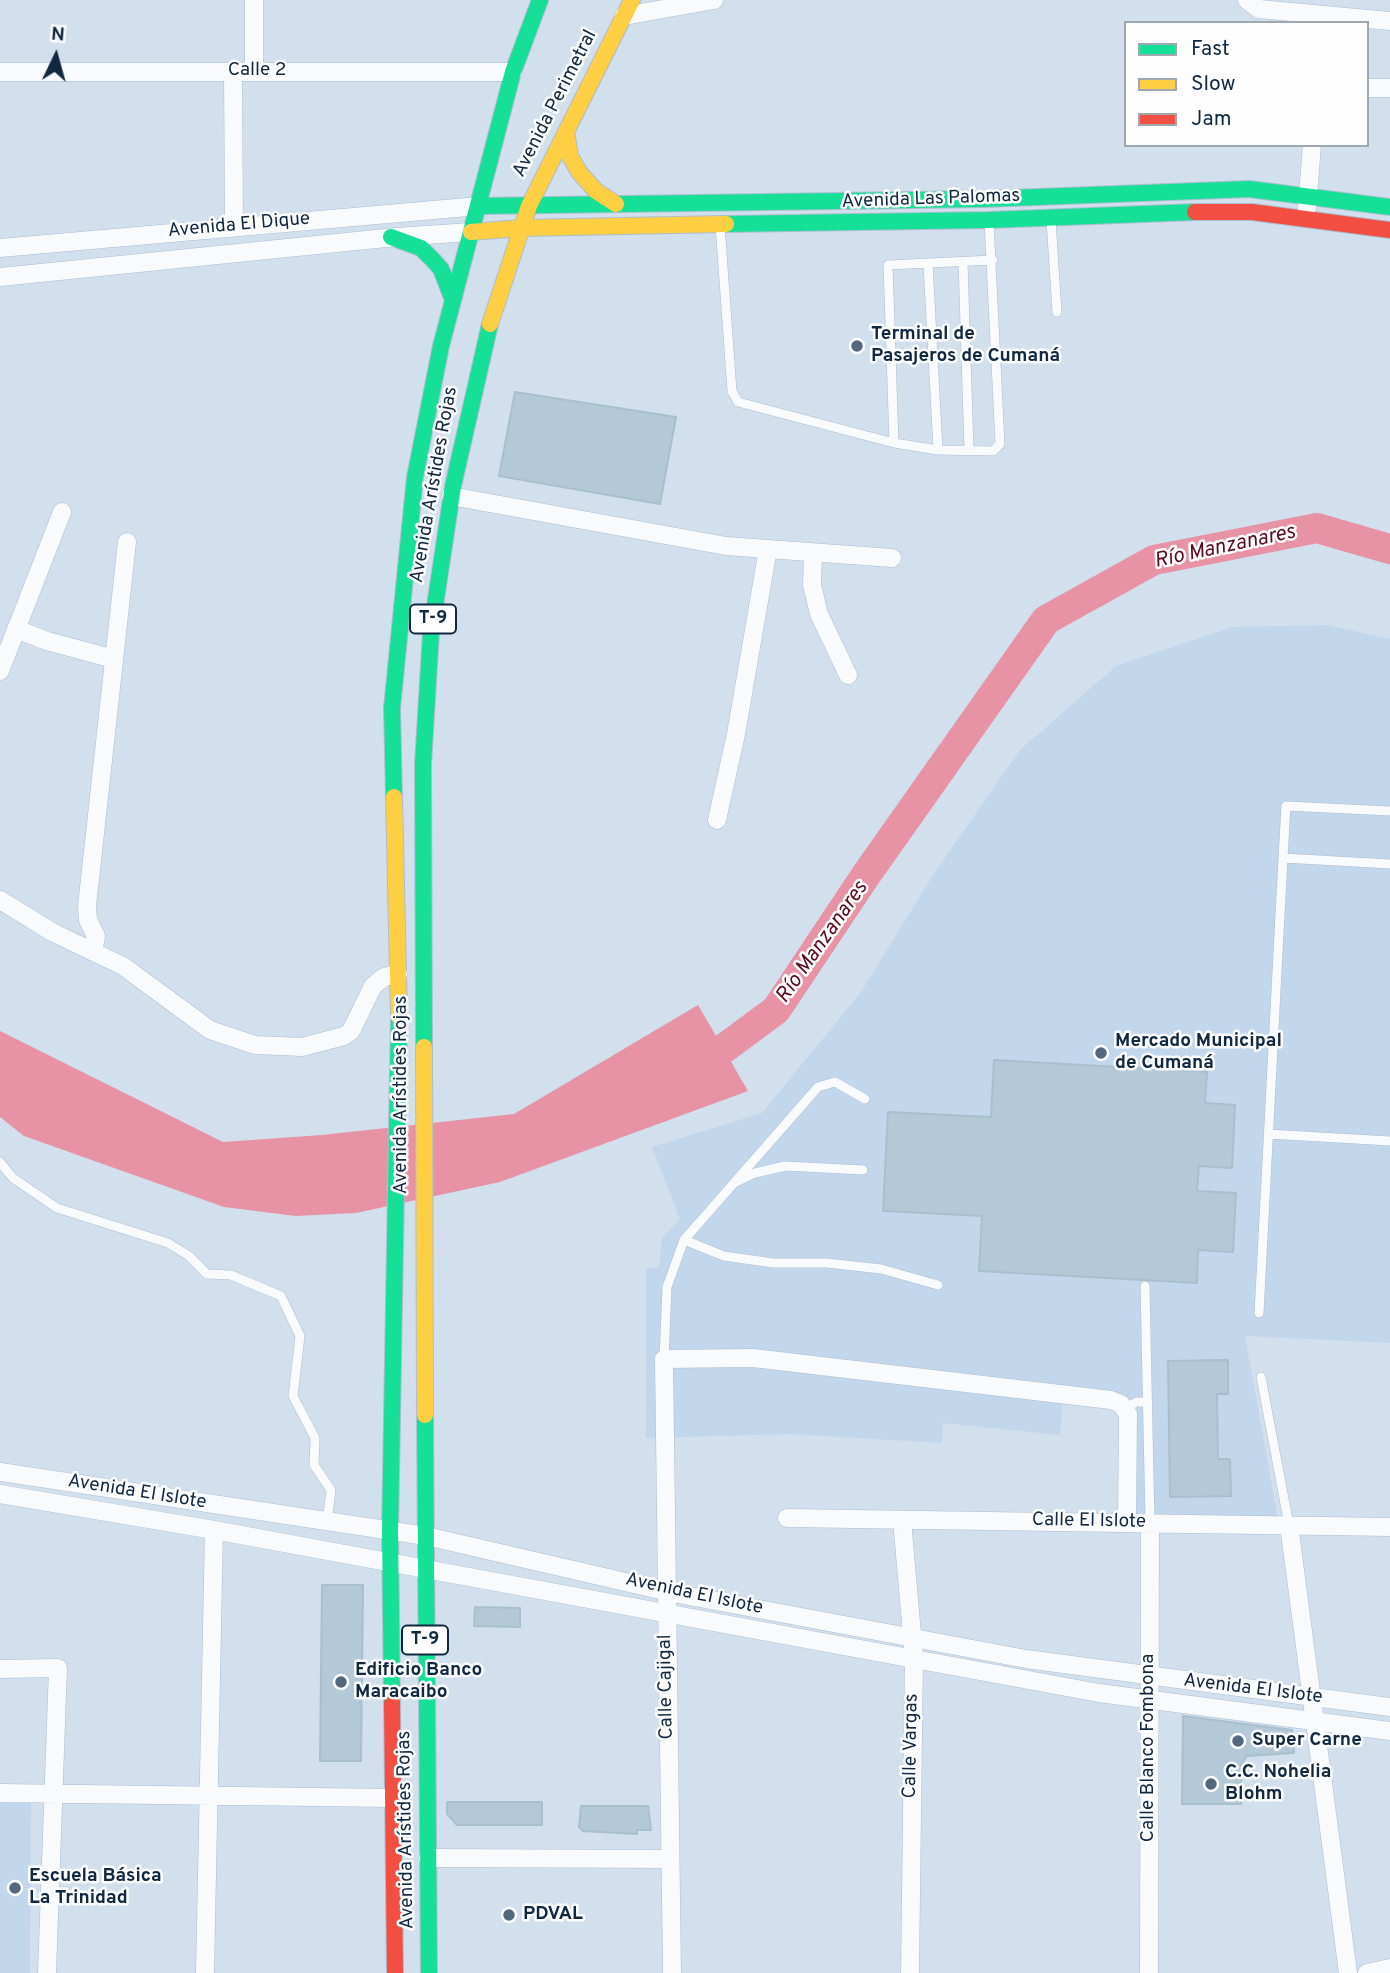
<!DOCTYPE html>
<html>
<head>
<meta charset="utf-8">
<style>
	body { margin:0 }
	#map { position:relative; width:1390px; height:1973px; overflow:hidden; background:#d2dfed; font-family:Overpass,sans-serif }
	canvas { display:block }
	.legend { position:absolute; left:1124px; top:21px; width:245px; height:126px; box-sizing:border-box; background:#fdfdfd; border:2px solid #9ea8b1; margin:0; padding:9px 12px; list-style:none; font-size:21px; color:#102840 }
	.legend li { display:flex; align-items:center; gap:14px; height:35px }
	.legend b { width:35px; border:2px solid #9ea8b1 }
	.north { position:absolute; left:21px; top:21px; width:70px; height:70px; -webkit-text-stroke:5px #fdfdfd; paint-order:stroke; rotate:5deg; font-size:19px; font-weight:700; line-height:28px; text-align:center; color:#102840 }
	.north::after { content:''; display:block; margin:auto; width:24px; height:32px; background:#102840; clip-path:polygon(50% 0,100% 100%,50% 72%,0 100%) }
</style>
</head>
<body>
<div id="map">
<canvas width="1390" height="1973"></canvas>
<ul class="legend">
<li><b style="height:9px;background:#16e098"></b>Fast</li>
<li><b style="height:9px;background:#ffcf43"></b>Slow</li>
<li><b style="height:9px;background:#f24e42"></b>Jam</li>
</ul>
<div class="north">N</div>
</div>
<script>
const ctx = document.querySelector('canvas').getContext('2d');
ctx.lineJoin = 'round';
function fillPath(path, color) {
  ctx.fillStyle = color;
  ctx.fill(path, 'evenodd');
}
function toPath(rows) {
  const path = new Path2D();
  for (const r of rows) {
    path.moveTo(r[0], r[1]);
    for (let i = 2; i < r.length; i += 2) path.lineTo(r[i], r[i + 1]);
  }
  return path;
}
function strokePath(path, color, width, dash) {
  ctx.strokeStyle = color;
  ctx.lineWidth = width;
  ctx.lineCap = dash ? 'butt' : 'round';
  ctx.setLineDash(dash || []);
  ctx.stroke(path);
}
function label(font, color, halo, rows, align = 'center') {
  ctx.font = font + ' Overpass,sans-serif';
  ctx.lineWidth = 5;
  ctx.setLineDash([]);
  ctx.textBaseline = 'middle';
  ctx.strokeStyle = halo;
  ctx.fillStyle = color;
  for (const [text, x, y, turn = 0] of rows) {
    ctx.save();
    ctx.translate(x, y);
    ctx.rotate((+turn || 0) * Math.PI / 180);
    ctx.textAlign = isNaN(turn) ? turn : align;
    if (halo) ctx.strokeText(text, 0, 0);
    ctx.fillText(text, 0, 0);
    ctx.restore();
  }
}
const built = toPath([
	[1327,625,1390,639,1390,1343,1245,1336,1278,1520,1134,1519,1127,1399,1120,1393,1064,1386,1060,1435,943,1423,942,1443,790,1434,646,1438,646,1268,659,1267,662,1238,680,1219,652,1147,762,1113,861,992,933,875,1020,750,1116,666,1233,627],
	[0,1803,31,1803,30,1973,0,1973]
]);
const water = toPath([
	[698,1005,748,1091,500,1182,356,1213,296,1216,224,1207,24,1136,0,1117,0,1031,223,1142,322,1135,514,1114]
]);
const river = toPath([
	[692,1072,776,1010,866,875,1046,620,1154,560,1317,528,1390,549]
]);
const building = toPath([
	[515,392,676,417,660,504,499,476,515,392],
	[994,1060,1207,1072,1205,1103,1235,1105,1232,1168,1199,1166,1197,1191,1236,1193,1233,1252,1198,1250,1197,1283,979,1271,982,1216,883,1211,888,1112,991,1117,994,1060],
	[1228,1360,1228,1394,1217,1394,1218,1459,1230,1459,1231,1496,1170,1497,1168,1361,1228,1360],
	[322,1585,363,1585,361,1761,320,1761,322,1585],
	[475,1607,520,1608,520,1627,474,1626,475,1607],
	[1183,1716,1292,1730,1294,1753,1247,1756,1241,1765,1241,1804,1182,1804,1183,1716],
	[447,1802,542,1802,542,1825,457,1825,447,1814,447,1802],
	[581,1806,648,1806,651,1830,637,1830,637,1834,583,1831,579,1827,581,1806]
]);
const lane = toPath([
	[1051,220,1057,312],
	[720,225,732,391,738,402,894,443,938,450,993,451,1000,444,989,222],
	[963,262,969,450],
	[928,263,938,450],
	[894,443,888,265,993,260],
	[1283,858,1286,806,1390,811],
	[1268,1134,1390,1141],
	[0,1162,13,1178,57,1208,168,1243,189,1256,207,1274,231,1275,281,1296,300,1336,293,1396,315,1438,314,1465,331,1490,327,1522],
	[736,1182,755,1173,785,1166,863,1170],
	[684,1240,724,1256,773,1263,827,1263,881,1269,938,1285],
	[1145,1286,1150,1523],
	[1259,1313,1283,858,1390,864],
	[664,1359,667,1287,684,1240,818,1087,835,1082,865,1099],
	[1261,1377,1289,1525],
	[1124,1408,1137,1402,1148,1402]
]);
const street = toPath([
	[1247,0,1259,9,1390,21],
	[624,16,714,0],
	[233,71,234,227],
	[254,71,254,0],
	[0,72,513,72],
	[1367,88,1390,88],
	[1307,208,1312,145],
	[0,248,479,206],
	[0,277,396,237,471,232],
	[451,496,726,546,892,558],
	[813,553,812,585,819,614,848,675],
	[16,629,47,641,114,659],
	[0,671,62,512],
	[717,820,736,734,768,549],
	[0,900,52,932,123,966,210,1030,255,1045,302,1047,344,1036,351,1031,373,986,384,977,398,974],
	[93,952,96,936,88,920,87,906,127,542],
	[0,1472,426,1536,673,1593,1026,1659,1390,1707],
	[0,1494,214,1530,1099,1693,1390,1731],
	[787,1518,1390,1527],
	[902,1520,914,1657,910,1973],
	[1289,1525,1348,1973],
	[0,1669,58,1668,47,1973],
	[0,1793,393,1798],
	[428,1858,670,1859],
	[205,1973,214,1530],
	[672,1973,664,1359,753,1358,1111,1400,1121,1404,1128,1414,1127,1523],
	[1149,1973,1150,1523],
	[1367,1973,1390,1968]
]);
const fast = toPath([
	[479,206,984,199,1249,189,1390,207],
	[726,224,989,220,1195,212],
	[391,237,421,248,433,260,441,269,453,300],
	[394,797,392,708,415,477,441,346,513,72,540,0],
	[424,1047,423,764,431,632,453,486,490,324],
	[425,1415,429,1973],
	[392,1703,390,1531,399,1017]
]);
const slow = toPath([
	[566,131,570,156,579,172,596,191,616,204],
	[471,232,521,228,726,224],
	[490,324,529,206,632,0],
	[394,797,399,1017],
	[424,1047,425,1415]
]);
const jam = toPath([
	[1195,212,1252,212,1390,230],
	[392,1703,395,1973]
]);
const markers = [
	[857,346,7,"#54687d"],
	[1101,1053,7,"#54687d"],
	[341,1682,7,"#54687d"],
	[1238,1741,7,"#54687d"],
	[1211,1784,7,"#54687d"],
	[15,1888,7,"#54687d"],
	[509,1915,7,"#54687d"]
];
const shields = [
	[433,619,46],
	[425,1640,46]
];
const shieldNames = [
	["T-9",433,619],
	["T-9",425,1640]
];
const streetNames = [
	["Calle 2",257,71],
	["Avenida Perimetral",556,104,-63],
	["Avenida Las Palomas",931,200,-2],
	["Avenida El Dique",239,226,-5],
	["Avenida Arístides Rojas",435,485,-80],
	["Avenida Arístides Rojas",402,1095,-90],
	["Avenida El Islote",137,1493,9],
	["Calle El Islote",1089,1522,1],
	["Avenida El Islote",694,1595,12],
	["Calle Cajigal",667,1687,-91],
	["Avenida El Islote",1253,1690,7],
	["Calle Vargas",912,1746,-89],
	["Calle Blanco Fombona",1149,1748,-90],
	["Avenida Arístides Rojas",407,1830,-91]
];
const poiNames = [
	["Terminal de",871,335],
	["Pasajeros de Cumaná",871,357],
	["Mercado Municipal",1115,1042],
	["de Cumaná",1115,1064],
	["Edificio Banco",355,1671],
	["Maracaibo",355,1693],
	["Super Carne",1252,1741],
	["C.C. Nohelia",1225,1773],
	["Blohm",1225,1795],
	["Escuela Básica",29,1877],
	["La Trinidad",29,1899],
	["PDVAL",523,1915]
];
const waterNames = [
	["Río Manzanares",1225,548,-12],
	["Río Manzanares",823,943,-55]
];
fillPath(built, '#c2d6ec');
fillPath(water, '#e892a6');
strokePath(river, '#e892a6', 30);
fillPath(building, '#b3c9d8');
strokePath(building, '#a8c0ce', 2);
strokePath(lane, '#acbed1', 10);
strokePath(street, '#acbed1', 19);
strokePath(fast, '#acbed1', 18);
strokePath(slow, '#acbed1', 18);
strokePath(jam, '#acbed1', 18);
strokePath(lane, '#f8fafc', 9);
strokePath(street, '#f8fafc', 18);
strokePath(fast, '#16e098', 16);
strokePath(slow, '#ffcf43', 16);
strokePath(jam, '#f24e42', 16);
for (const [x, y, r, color] of markers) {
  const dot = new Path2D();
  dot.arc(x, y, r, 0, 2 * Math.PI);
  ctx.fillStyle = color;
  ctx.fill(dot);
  strokePath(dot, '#fdfdfd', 2.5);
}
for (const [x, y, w] of shields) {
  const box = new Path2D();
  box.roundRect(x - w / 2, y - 14.5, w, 29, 5);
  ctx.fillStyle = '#fdfdfd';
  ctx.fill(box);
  strokePath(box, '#102840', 2);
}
label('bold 18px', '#102840', null, shieldNames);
label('19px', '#102840', '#fdfdfd', streetNames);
label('bold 19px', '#102840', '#fdfdfd', poiNames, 'left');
label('italic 21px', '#5c0a22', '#fdfdfd', waterNames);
</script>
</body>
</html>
